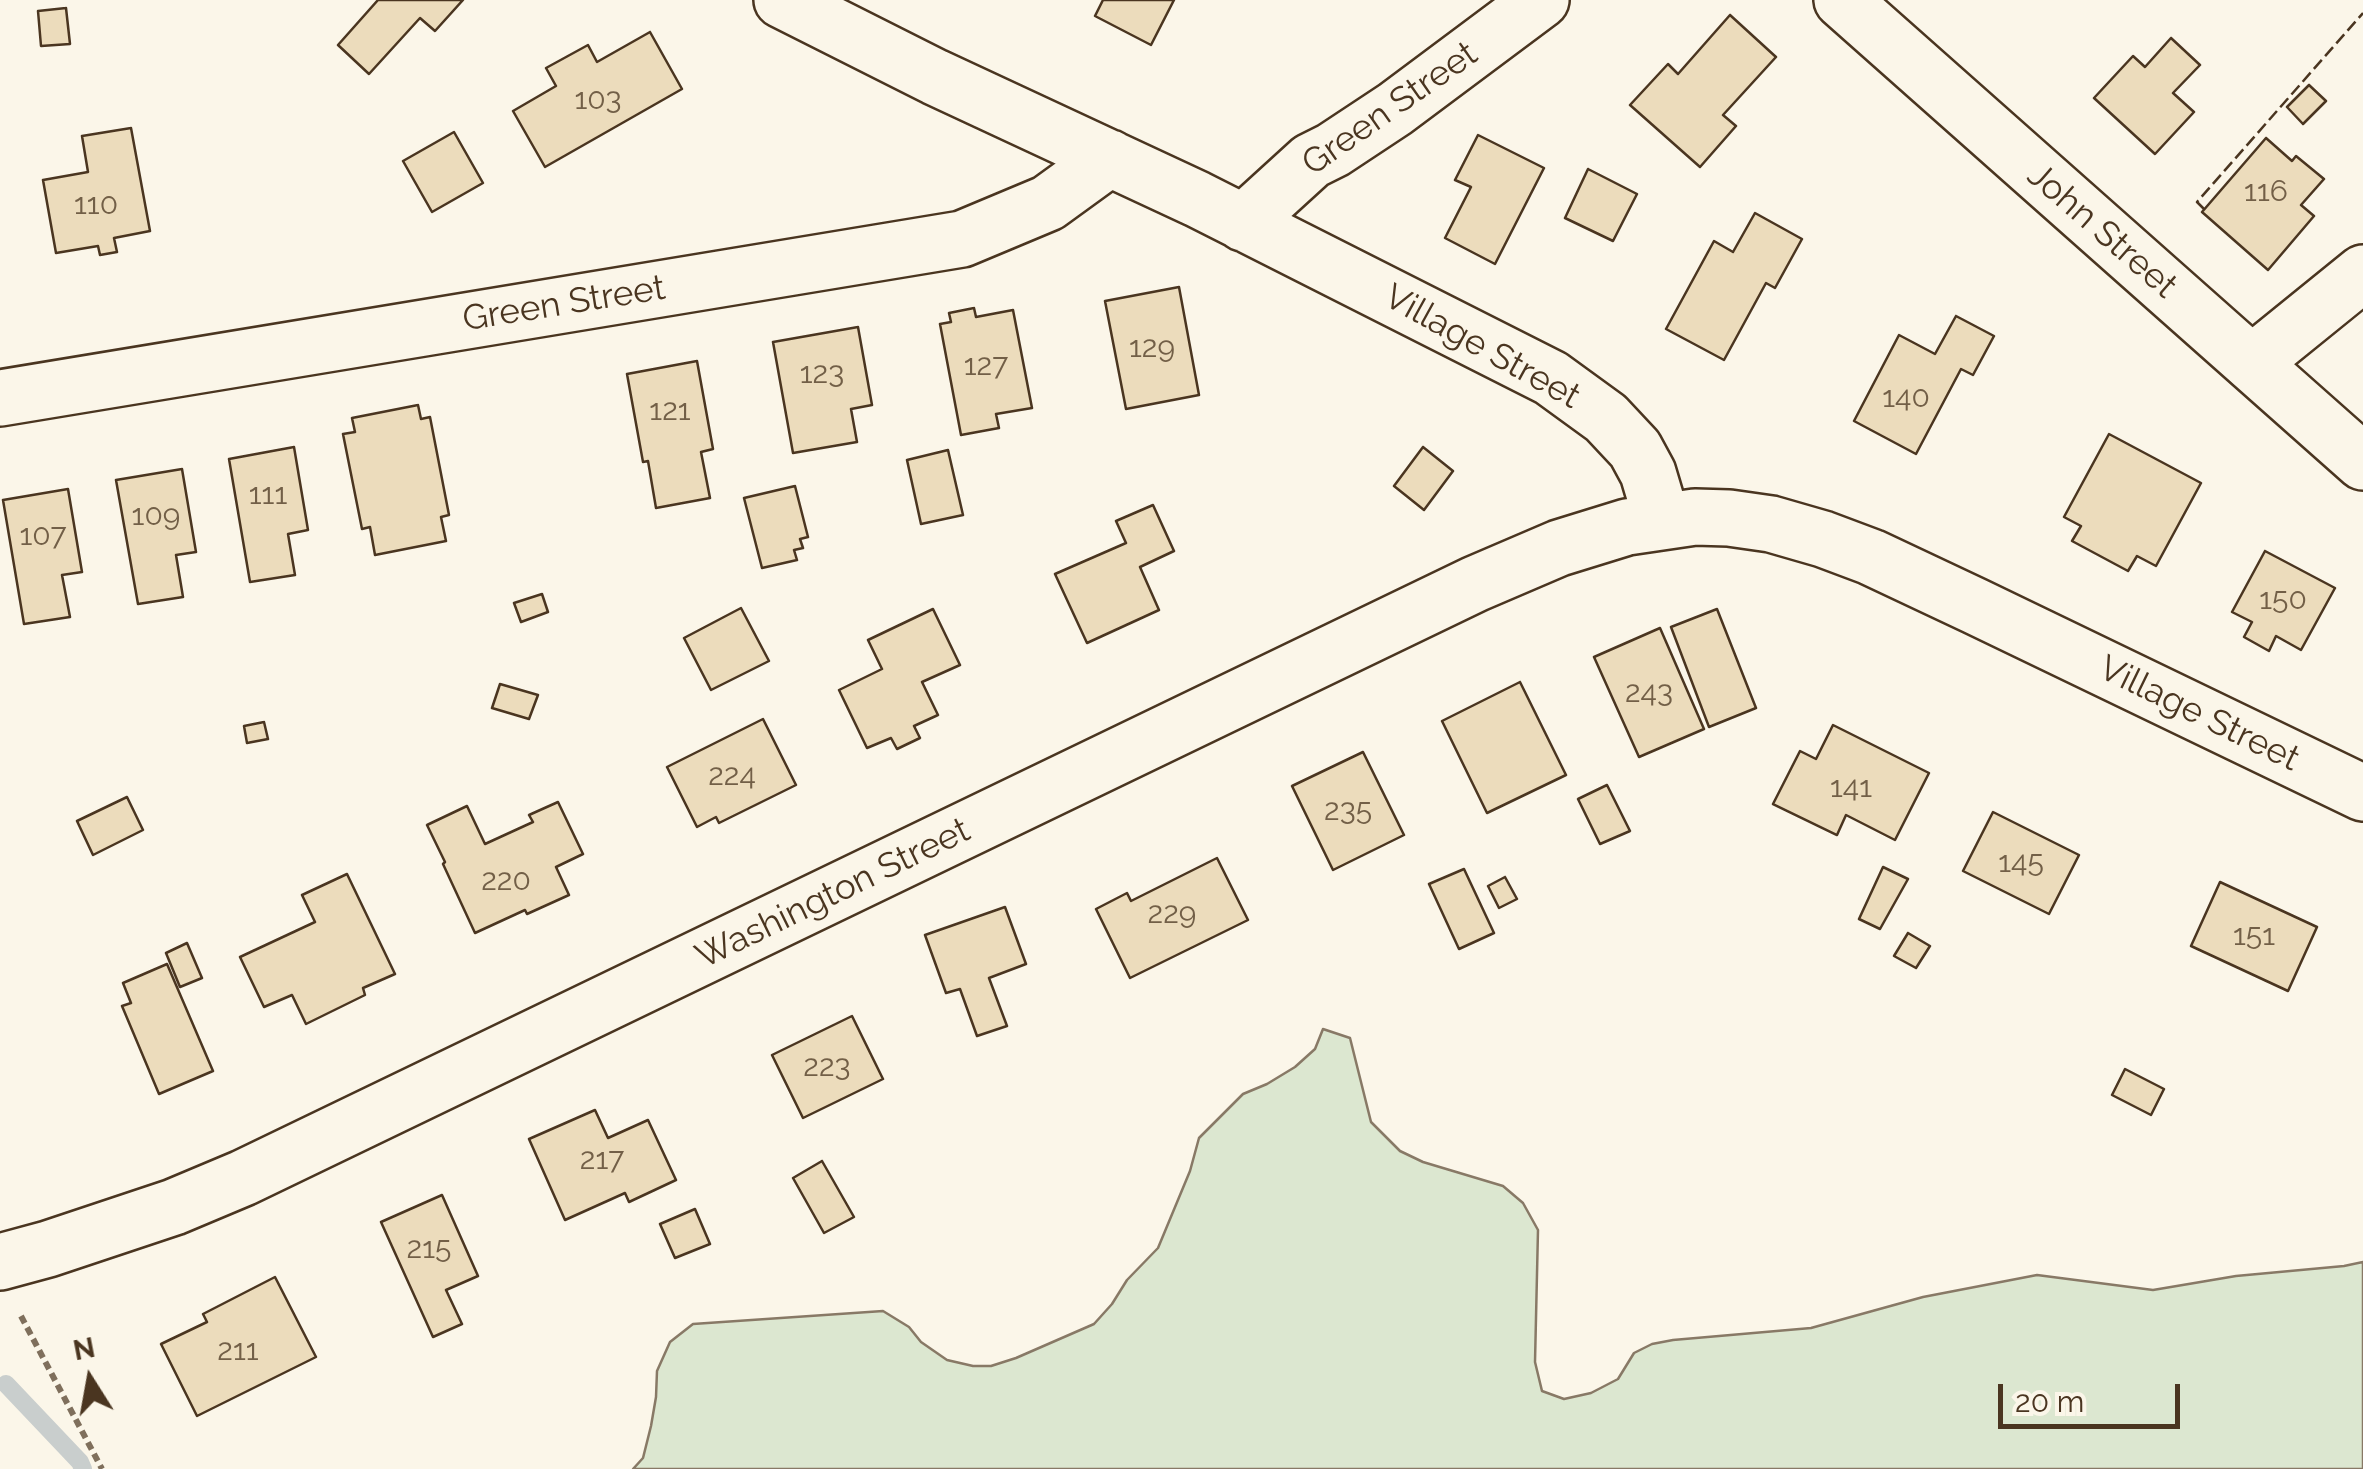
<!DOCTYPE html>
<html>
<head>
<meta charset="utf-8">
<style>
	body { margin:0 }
	#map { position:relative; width:2363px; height:1469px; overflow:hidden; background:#fbf6e9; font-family:Raleway,sans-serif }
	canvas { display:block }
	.north { position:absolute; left:40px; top:1329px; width:100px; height:100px; -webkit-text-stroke:8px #fbf6e9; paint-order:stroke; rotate:349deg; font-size:28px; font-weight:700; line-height:40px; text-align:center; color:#4a3520 }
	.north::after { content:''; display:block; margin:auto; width:35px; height:45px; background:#4a3520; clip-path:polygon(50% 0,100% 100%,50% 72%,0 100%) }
	.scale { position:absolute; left:1998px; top:1384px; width:182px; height:45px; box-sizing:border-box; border:5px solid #4a3520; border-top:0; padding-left:12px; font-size:30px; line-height:35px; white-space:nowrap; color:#4a3520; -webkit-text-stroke:8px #fbf6e9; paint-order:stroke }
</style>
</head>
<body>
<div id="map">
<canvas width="2363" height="1469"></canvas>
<div class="north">N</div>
<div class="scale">20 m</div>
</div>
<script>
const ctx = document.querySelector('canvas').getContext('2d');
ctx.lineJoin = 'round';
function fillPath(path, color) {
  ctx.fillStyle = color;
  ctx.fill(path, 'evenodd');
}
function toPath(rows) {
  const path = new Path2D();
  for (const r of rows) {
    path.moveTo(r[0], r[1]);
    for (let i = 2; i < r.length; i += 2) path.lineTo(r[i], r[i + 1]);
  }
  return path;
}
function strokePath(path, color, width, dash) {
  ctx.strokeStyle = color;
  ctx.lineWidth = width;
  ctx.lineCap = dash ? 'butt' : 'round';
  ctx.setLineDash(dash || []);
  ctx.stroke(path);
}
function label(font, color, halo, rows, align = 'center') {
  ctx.font = font + ' Raleway,sans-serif';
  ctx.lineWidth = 8;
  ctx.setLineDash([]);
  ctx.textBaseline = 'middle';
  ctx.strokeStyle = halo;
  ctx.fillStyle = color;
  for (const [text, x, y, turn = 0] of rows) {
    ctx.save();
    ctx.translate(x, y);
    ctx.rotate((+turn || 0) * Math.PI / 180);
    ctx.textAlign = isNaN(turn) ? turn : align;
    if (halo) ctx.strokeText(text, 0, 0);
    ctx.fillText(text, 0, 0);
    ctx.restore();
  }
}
const green = toPath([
	[1323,1029,1350,1038,1371,1122,1400,1151,1423,1162,1503,1186,1523,1203,1538,1230,1535,1362,1542,1391,1564,1399,1591,1393,1618,1379,1634,1353,1652,1344,1673,1340,1811,1328,1923,1297,2037,1275,2153,1290,2236,1276,2344,1266,2363,1262,2363,1469,633,1469,643,1458,651,1426,656,1397,657,1371,670,1342,693,1324,883,1311,909,1327,921,1342,947,1360,973,1366,991,1366,1016,1358,1094,1324,1112,1304,1127,1280,1158,1248,1190,1171,1199,1138,1243,1094,1267,1084,1295,1067,1315,1049,1323,1029]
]);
const stream = toPath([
	[6,1384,80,1462,83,1469]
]);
const building = toPath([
	[378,0,463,0,435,31,420,18,369,74,338,45,378,0],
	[1103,0,1174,0,1151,45,1095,16,1103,0],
	[66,8,70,44,41,46,38,11,66,8],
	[1730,15,1776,57,1723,115,1736,126,1700,167,1630,105,1668,64,1678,74,1730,15],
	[650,32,682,89,545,167,513,111,556,86,546,68,588,45,597,62,650,32],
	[2171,38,2200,65,2173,93,2194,112,2155,154,2094,98,2133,56,2145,67,2171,38],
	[2309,85,2326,101,2303,124,2287,107,2309,85],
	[131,128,150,231,114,238,117,252,100,255,98,246,56,253,43,180,88,172,82,136,131,128],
	[454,132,483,183,432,212,403,161,454,132],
	[1478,135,1544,168,1495,264,1445,238,1471,187,1455,180,1478,135],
	[2266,138,2292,161,2296,156,2324,179,2301,205,2314,216,2268,270,2202,212,2266,138],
	[1588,169,1637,194,1613,241,1565,218,1588,169],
	[1755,213,1802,239,1775,288,1766,283,1724,360,1666,329,1714,241,1733,252,1755,213],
	[1179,287,1199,395,1126,409,1105,301,1179,287],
	[974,308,976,317,1013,310,1032,408,996,414,999,428,961,435,940,324,951,322,949,313,974,308],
	[1956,316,1994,336,1973,375,1961,369,1916,454,1854,421,1899,335,1935,354,1956,316],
	[858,327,872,405,851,409,857,442,793,453,773,342,858,327],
	[697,361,713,449,701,452,710,498,656,508,648,461,643,462,627,374,697,361],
	[418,405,421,419,430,417,449,515,441,517,446,541,375,555,370,527,362,529,343,434,355,432,352,418,418,405],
	[2109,434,2201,483,2156,566,2137,556,2128,571,2072,541,2081,526,2064,517,2109,434],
	[294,447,308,530,288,534,295,575,250,582,229,459,294,447],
	[1423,447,1453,471,1424,510,1394,486,1423,447],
	[948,450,963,515,921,524,907,460,948,450],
	[182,469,196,552,176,555,183,597,138,604,116,480,182,469],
	[795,486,808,537,800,539,803,548,794,550,797,560,762,568,744,498,795,486],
	[68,489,82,572,62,575,70,617,24,624,3,500,68,489],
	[1153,505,1174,551,1140,567,1159,610,1087,643,1055,574,1126,543,1116,521,1153,505],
	[2265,551,2335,588,2301,650,2276,636,2269,651,2244,637,2252,622,2232,612,2265,551],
	[542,594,548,612,521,622,514,603,542,594],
	[741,608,769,661,711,690,684,638,741,608],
	[933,609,960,665,922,682,938,715,914,726,920,738,897,749,891,738,867,748,839,690,882,669,868,640,933,609],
	[1717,609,1756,708,1709,727,1671,627,1717,609],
	[1660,628,1704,729,1639,757,1594,657,1660,628],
	[1520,682,1566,775,1487,813,1442,721,1520,682],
	[500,684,538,695,529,719,492,708,500,684],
	[763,719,796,785,719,823,716,817,697,827,667,767,763,719],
	[264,722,268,739,247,743,244,726,264,722],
	[1833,725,1929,773,1895,840,1846,815,1837,835,1773,804,1800,751,1816,759,1833,725],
	[1363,752,1404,835,1333,870,1292,786,1363,752],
	[1607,785,1630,831,1600,844,1578,799,1607,785],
	[127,797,143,830,93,855,77,821,127,797],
	[558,802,583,854,556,867,569,895,527,914,525,910,475,933,443,864,445,862,427,825,467,806,485,844,533,822,529,815,558,802],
	[1993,812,2079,855,2049,914,1963,871,1993,812],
	[1217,858,1248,920,1130,978,1096,909,1127,893,1131,901,1217,858],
	[1883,867,1908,879,1880,929,1859,919,1883,867],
	[1464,869,1494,933,1459,949,1429,884,1464,869],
	[347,874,395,974,363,988,365,995,306,1024,292,995,264,1007,240,957,315,922,302,895,347,874],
	[1505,877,1517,899,1499,908,1488,886,1505,877],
	[2220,882,2317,927,2288,991,2191,946,2220,882],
	[1005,907,1026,964,989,978,1007,1026,977,1036,960,989,946,993,925,935,1005,907],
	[1908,933,1930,946,1916,968,1894,956,1908,933],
	[187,943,202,978,180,987,166,953,187,943],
	[167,964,213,1071,159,1094,122,1006,131,1003,123,983,167,964],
	[852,1016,883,1079,803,1118,772,1055,852,1016],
	[2125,1069,2164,1089,2151,1115,2112,1095,2125,1069],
	[595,1110,608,1138,648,1120,676,1180,629,1202,625,1193,565,1220,529,1139,595,1110],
	[822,1161,854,1217,824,1233,793,1178,822,1161],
	[442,1195,478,1276,446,1290,462,1324,433,1337,381,1222,442,1195],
	[695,1209,710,1244,675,1258,660,1224,695,1209],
	[275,1277,316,1357,197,1416,161,1344,207,1322,203,1314,275,1277]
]);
const path = toPath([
	[21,1316,102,1469]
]);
const minor = toPath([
	[782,0,935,77,1197,199,1551,378,1606,418,1635,449,1648,473,1662,520],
	[1243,223,1311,161,1333,150,1395,109,1541,0],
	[2252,363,2363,273],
	[0,398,962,239,1048,203,1110,158]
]);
const tertiary = toPath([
	[1842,0,2363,462],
	[0,1262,48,1249,174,1207,243,1178,1475,584,1559,548,1627,527,1695,517,1729,518,1771,524,1823,539,1871,557,1975,606,2363,793]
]);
const fence = toPath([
	[2204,209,2197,202,2363,13]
]);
const numberNames = [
	["103",598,100],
	["116",2266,192],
	["110",96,205],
	["129",1152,348],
	["127",986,366],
	["123",822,374],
	["140",1906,398],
	["121",670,411],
	["111",268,495],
	["109",156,516],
	["107",43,536],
	["150",2283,600],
	["243",1649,693],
	["224",732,776],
	["141",1851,788],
	["235",1348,811],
	["145",2021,863],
	["220",506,881],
	["229",1172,914],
	["151",2254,936],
	["223",827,1067],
	["217",602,1160],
	["215",429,1249],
	["211",238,1351]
];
const streetNames = [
	["Green Street",1390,109,-35],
	["John Street",2102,231,41],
	["Green Street",564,304,-9],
	["Village Street",1482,347,29],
	["Village Street",2199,714,26],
	["Washington Street",833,894,-26]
];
fillPath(green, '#dce7d0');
strokePath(green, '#887966', 2.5);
strokePath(stream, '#c9cecd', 18);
fillPath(building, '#ecdcbc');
strokePath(building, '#4a3520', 2.5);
strokePath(minor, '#4a3520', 60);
strokePath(tertiary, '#4a3520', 60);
strokePath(path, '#7f6f5c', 6, [8, 5]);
strokePath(minor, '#fbf6e9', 55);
strokePath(tertiary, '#fbf6e9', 55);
strokePath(fence, '#4a3520', 2.5, [12, 5]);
label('30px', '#725f47', null, numberNames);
label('35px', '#4a3520', '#fbf6e9', streetNames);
</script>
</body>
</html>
